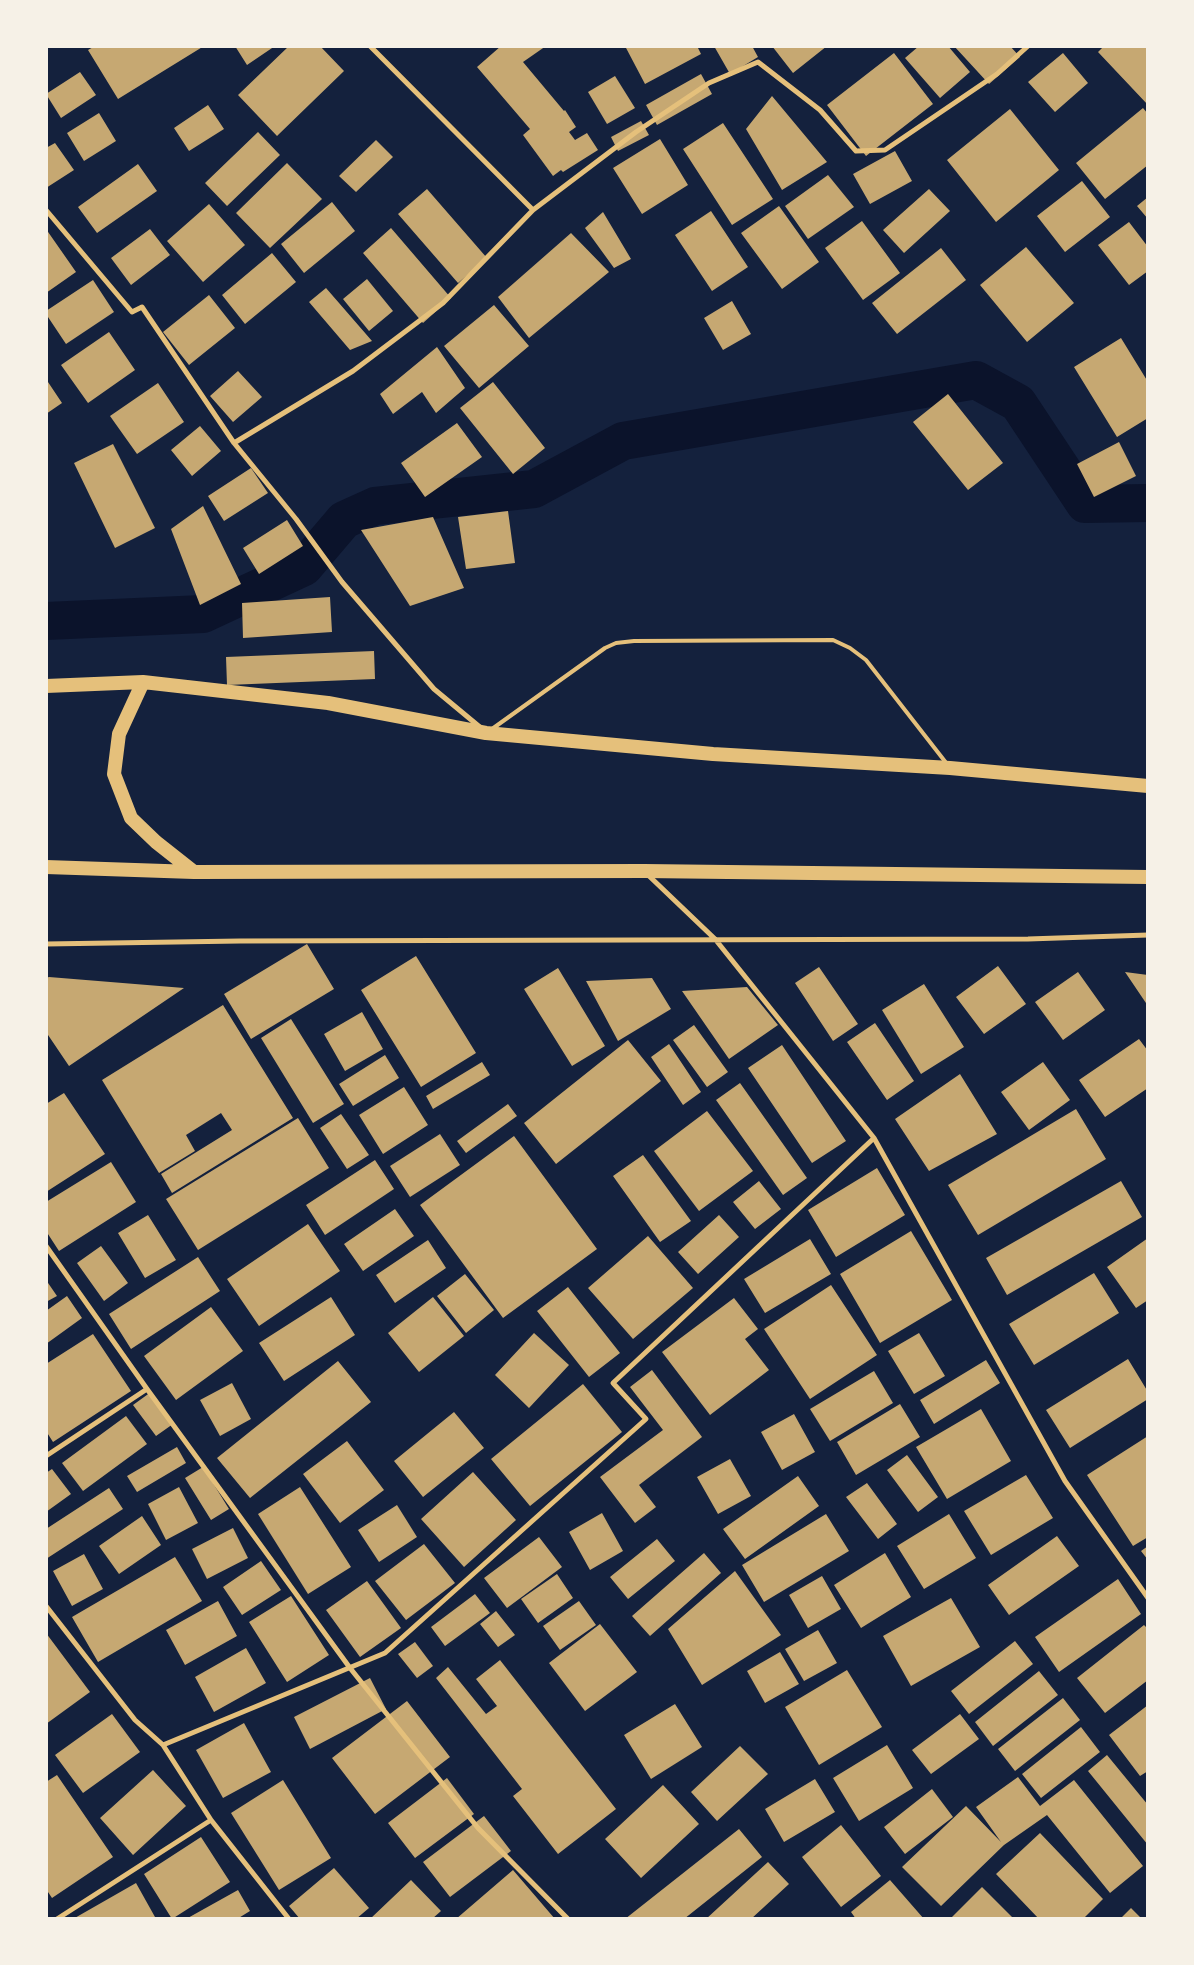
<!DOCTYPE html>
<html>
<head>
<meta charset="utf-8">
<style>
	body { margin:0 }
	#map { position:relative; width:1194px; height:1965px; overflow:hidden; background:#14213d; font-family:"Golos Text",sans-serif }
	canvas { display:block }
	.frame { position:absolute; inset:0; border:48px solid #f6f1e7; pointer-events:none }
</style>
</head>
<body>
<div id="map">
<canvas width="1194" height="1965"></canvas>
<div class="frame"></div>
</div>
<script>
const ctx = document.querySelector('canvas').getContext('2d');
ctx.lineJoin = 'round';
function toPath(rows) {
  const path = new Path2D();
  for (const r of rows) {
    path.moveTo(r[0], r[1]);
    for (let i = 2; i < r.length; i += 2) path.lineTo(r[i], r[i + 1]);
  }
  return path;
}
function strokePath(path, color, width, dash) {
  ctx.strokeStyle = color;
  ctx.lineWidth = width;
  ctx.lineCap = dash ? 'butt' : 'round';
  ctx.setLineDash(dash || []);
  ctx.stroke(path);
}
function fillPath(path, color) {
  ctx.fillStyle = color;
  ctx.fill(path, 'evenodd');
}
const canal = toPath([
	[46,621,203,614,304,567,344,520,375,506,534,489,623,441,976,380,1018,403,1085,504,1148,503]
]);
const building = toPath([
	[95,46,204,46,118,99,88,50],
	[235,46,275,46,247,65],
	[289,46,320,46,344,71,277,136,238,95],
	[501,46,546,46,523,62,564,111,565,110,576,127,569,132,575,140,587,133,598,150,563,172,561,170,553,176,523,135,530,129,477,67],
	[625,46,697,46,701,54,645,84],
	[714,46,752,46,758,57,730,74],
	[772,46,827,46,793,73],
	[919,46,948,46,970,72,940,98,905,58],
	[954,46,1010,46,1020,57,989,84],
	[1104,46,1148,46,1148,105,1098,52],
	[894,53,933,104,866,156,827,105],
	[1063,53,1088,83,1055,112,1028,82],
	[80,72,96,95,61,118,46,94],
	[701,74,712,94,657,125,646,105],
	[615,76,635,108,607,124,588,92],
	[772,96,827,162,782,190,746,129],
	[208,105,224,129,189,151,174,128],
	[1143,108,1148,114,1148,165,1105,199,1076,163],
	[1010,109,1059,170,996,222,947,160],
	[99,113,116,141,84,161,67,133],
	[641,121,649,135,618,151,611,137],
	[723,123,773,199,732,225,683,149],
	[258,132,280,155,227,206,205,183],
	[660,139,688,185,642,214,613,168],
	[376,140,393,157,356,192,339,176],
	[55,143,74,170,46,188,46,148],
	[895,151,912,181,870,204,853,174],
	[287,163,322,199,270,248,236,213],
	[138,164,157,191,97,233,78,207],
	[828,175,854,207,808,239,785,206],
	[1082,181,1110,217,1065,252,1037,216],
	[427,189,487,258,458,283,398,214],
	[929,189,950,211,904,253,883,230],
	[1148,197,1148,219,1137,206],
	[332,202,355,231,304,273,281,244],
	[209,204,245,245,203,282,167,241],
	[779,206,819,262,782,289,741,233],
	[711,211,748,267,712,291,675,235],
	[603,212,631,259,614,268,585,228],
	[862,221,900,273,863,300,825,248],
	[1129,222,1148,247,1148,271,1129,285,1098,245],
	[391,228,451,298,423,323,363,253],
	[46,229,76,272,46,293],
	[150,229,170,255,131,285,111,258],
	[571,233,609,272,529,338,498,297],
	[1026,247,1074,303,1027,342,980,285],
	[941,248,966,280,897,334,872,303],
	[272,253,296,282,245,324,222,295],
	[367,279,393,311,369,331,343,299],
	[93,280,114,312,66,344,46,314,46,311],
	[326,288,372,341,350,350,309,302],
	[209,295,235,328,189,365,163,332],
	[732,301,751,334,723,350,704,318],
	[494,305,529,346,479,388,444,346],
	[109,332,135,370,88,403,61,365],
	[1121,338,1148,382,1148,418,1117,437,1074,367],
	[437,347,465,388,436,413,422,392,393,414,380,394],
	[238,371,262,397,233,422,210,396],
	[46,379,62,403,46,414],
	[493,382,545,448,513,474,460,408],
	[158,383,184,422,137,454,110,416],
	[948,394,1003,463,968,490,913,422],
	[457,423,482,457,425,497,401,463],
	[200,426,221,451,192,476,171,450],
	[1119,442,1136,476,1094,497,1077,464],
	[113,444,155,528,115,548,74,463],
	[251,468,268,493,224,521,208,496],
	[203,506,241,584,200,605,171,529],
	[508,511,515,563,466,569,458,517],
	[433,517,464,588,410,606,361,530],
	[287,520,303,546,259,574,243,548],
	[330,597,332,632,243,638,242,603],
	[374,651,375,679,227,685,226,657],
	[307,944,334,989,251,1039,224,994],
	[416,956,476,1053,421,1087,361,990],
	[998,966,1026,1004,984,1034,956,997],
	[819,967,858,1024,833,1041,795,983],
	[558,968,605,1046,572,1066,524,989],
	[1078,972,1105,1010,1063,1040,1035,1002],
	[1125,972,1148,975,1148,1006],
	[49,977,184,988,69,1066,46,1032,46,978],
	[652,978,671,1009,618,1041,586,981],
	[924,984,964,1047,921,1074,882,1010],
	[747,987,778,1025,729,1059,682,991],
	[223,1005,293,1118,172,1193,161,1174,232,1130,221,1113,186,1135,195,1151,159,1173,102,1080],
	[362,1012,383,1049,345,1071,324,1034],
	[291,1019,344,1104,313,1123,261,1038],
	[875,1023,914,1081,887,1100,847,1042],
	[694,1025,728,1072,707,1087,673,1040],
	[1139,1039,1148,1051,1148,1088,1105,1117,1079,1080],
	[628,1040,661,1081,556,1164,524,1123],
	[669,1044,701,1092,683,1105,651,1057],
	[782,1045,846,1141,812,1163,748,1068],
	[385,1055,399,1078,353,1106,339,1084],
	[482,1062,490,1075,433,1109,426,1096],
	[1043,1062,1070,1100,1029,1130,1001,1092],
	[960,1074,997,1134,929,1171,895,1119],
	[740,1083,807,1178,783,1195,716,1100],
	[404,1087,428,1125,383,1154,359,1115],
	[64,1093,105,1154,46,1192,46,1104],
	[508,1104,517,1116,466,1153,457,1141],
	[1076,1109,1106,1159,978,1235,948,1185],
	[707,1111,753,1171,699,1211,654,1151],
	[341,1114,369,1155,347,1169,320,1128],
	[298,1118,329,1168,198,1250,166,1199],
	[440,1134,460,1165,410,1197,390,1166],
	[514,1136,597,1249,503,1318,420,1205],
	[643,1155,691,1221,660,1242,613,1176],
	[375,1160,394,1189,325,1235,306,1205],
	[111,1162,136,1202,59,1251,46,1231,46,1202],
	[877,1168,905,1215,836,1257,808,1210],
	[759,1181,781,1209,755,1229,733,1202],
	[1121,1181,1142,1217,1007,1295,986,1258],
	[395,1209,414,1236,363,1271,344,1244],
	[148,1215,176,1260,145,1278,118,1233],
	[719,1215,739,1237,698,1274,678,1252],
	[308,1224,340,1271,259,1326,227,1279],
	[911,1231,952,1300,880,1343,840,1274],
	[648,1236,693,1288,633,1339,588,1288],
	[1148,1238,1148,1300,1136,1308,1107,1267],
	[810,1239,831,1274,765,1313,744,1279],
	[428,1240,446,1268,395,1303,376,1275],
	[101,1246,128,1283,104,1301,77,1263],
	[198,1257,220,1291,131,1349,109,1314],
	[1094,1273,1119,1313,1034,1365,1009,1324],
	[465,1274,494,1310,466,1333,437,1296],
	[46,1280,57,1296,46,1302],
	[831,1285,877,1355,810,1399,764,1329],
	[568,1287,620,1353,589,1377,537,1311],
	[67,1296,82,1318,46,1344,46,1311],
	[331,1297,355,1335,284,1381,259,1343],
	[433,1297,464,1336,419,1372,388,1333],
	[734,1298,758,1329,745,1339,769,1370,710,1415,662,1352],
	[211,1307,243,1351,176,1400,144,1356],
	[534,1333,569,1365,529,1408,495,1375],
	[919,1333,945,1376,914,1394,888,1351],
	[93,1334,131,1391,53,1442,46,1431,46,1364],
	[1128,1359,1148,1392,1148,1399,1070,1448,1046,1410],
	[986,1360,1000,1383,934,1424,920,1400],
	[338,1361,371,1402,250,1498,217,1458],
	[652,1370,702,1437,639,1485,656,1507,635,1523,600,1477,663,1430,630,1387],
	[874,1371,893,1403,830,1441,810,1409],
	[232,1383,251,1419,220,1436,200,1400],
	[583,1384,622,1432,530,1506,491,1459],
	[151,1392,173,1424,156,1436,133,1405],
	[900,1404,920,1437,856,1475,837,1442],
	[981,1409,1011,1461,947,1499,916,1447],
	[454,1412,484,1448,423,1497,394,1461],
	[794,1414,815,1452,782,1470,761,1432],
	[126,1416,147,1444,83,1491,62,1463],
	[1148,1436,1148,1537,1133,1546,1087,1475],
	[347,1441,384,1490,340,1523,303,1474],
	[177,1447,186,1463,137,1492,127,1476],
	[907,1455,938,1497,918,1512,887,1470],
	[730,1459,751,1496,718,1514,697,1477],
	[203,1467,229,1509,211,1520,185,1478],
	[52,1469,71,1494,46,1512,46,1473],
	[473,1472,516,1520,464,1567,421,1519],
	[1026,1475,1053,1518,991,1555,964,1511],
	[798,1476,819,1506,745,1559,723,1529],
	[867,1483,897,1524,878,1539,846,1497],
	[179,1487,198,1523,166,1540,148,1504],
	[300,1487,351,1567,308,1594,258,1514],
	[109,1488,123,1509,46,1559,46,1529],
	[397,1505,417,1537,379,1562,358,1530],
	[602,1513,623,1551,590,1570,569,1532],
	[826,1514,849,1551,764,1602,742,1565],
	[949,1514,976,1558,924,1589,897,1546],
	[142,1516,161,1545,119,1574,99,1546],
	[233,1528,248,1558,207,1579,192,1549],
	[1057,1536,1079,1566,1009,1615,988,1585],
	[539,1537,562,1567,507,1608,484,1578],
	[657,1539,675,1561,628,1599,610,1577],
	[424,1544,455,1583,406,1620,375,1581],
	[1148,1546,1148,1560,1141,1551],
	[704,1553,721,1573,650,1636,632,1616],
	[885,1553,911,1597,861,1628,834,1585],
	[84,1554,103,1589,72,1606,53,1571],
	[175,1557,202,1601,98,1662,72,1617],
	[261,1561,281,1590,242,1615,223,1587],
	[735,1571,781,1635,702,1685,668,1629],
	[557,1574,573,1598,538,1623,521,1599],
	[822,1576,841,1609,808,1628,789,1595],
	[1118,1579,1141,1614,1059,1672,1035,1637],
	[367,1581,401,1628,360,1657,326,1610],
	[475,1594,490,1613,445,1646,431,1627],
	[291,1596,329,1655,287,1682,249,1622],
	[951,1598,980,1647,911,1686,883,1636],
	[218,1601,237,1636,185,1665,166,1630],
	[579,1601,596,1625,560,1650,543,1626],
	[496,1611,515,1635,498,1647,480,1624],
	[600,1624,637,1672,585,1711,549,1663],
	[1144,1625,1148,1629,1148,1680,1105,1713,1077,1678],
	[818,1630,837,1663,804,1681,785,1649],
	[46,1633,90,1692,46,1724],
	[1015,1641,1033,1664,969,1714,951,1691],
	[415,1642,433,1666,417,1678,398,1654],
	[246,1648,266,1683,214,1712,195,1677],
	[780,1652,799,1684,765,1703,747,1671],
	[500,1660,616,1809,558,1854,513,1796,522,1789,436,1678,448,1667,486,1714,497,1706,476,1679],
	[847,1670,882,1727,819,1765,785,1707],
	[1039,1671,1058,1695,993,1746,975,1722],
	[370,1678,386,1709,310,1749,294,1717],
	[1063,1698,1080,1720,1015,1771,998,1749],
	[407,1701,450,1757,375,1814,332,1758],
	[675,1704,702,1747,651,1779,624,1735],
	[1148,1705,1148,1771,1140,1776,1109,1735],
	[112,1714,140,1752,83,1793,55,1755],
	[960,1714,979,1739,931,1774,912,1750],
	[244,1723,271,1772,223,1798,196,1750],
	[1081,1727,1100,1752,1041,1798,1022,1774],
	[887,1745,913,1788,859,1821,833,1778],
	[740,1746,768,1774,717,1821,691,1792],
	[1107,1755,1148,1805,1148,1845,1088,1771],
	[153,1770,186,1806,133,1855,100,1818],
	[57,1775,113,1857,52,1898,46,1889,46,1782],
	[1018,1777,1040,1806,1074,1780,1143,1866,1110,1893,1047,1815,1004,1845,941,1906,902,1867,966,1806,1001,1842,976,1807],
	[447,1778,474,1814,415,1858,388,1823],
	[815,1779,835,1812,784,1842,765,1809],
	[283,1780,331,1858,279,1890,231,1813],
	[663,1785,699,1824,641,1878,605,1839],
	[932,1789,953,1817,905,1854,884,1827],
	[484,1816,511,1851,450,1897,423,1862],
	[841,1825,881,1876,841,1907,802,1857],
	[739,1829,762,1857,684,1919,625,1919],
	[1040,1833,1103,1899,1083,1919,1039,1919,996,1874],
	[201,1837,230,1882,172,1919,144,1874],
	[768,1862,789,1884,751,1919,706,1919],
	[334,1868,369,1908,356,1919,300,1919,289,1906],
	[513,1870,555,1919,456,1919],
	[411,1880,441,1911,432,1919,370,1919],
	[890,1880,924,1919,856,1919,851,1912],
	[136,1883,155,1917,151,1919,73,1919],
	[982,1887,1014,1919,954,1919,952,1917],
	[238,1890,250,1911,237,1919,186,1919],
	[1131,1908,1142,1919,1120,1919]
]);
const service = toPath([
	[492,729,605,648,616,643,634,641,833,640,850,648,866,660,947,764]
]);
const minor = toPath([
	[370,46,533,210],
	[46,210,132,312,142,307,234,443,296,519,342,582,434,689,481,728],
	[234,443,353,371,443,303,533,210,636,132,709,83,758,62,820,110,856,151,885,150,997,74,1028,46],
	[647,874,715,939,874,1138,1065,1481,1148,1598],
	[46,944,240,941,1028,939,1148,935],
	[46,1246,147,1389,46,1456],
	[147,1389,350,1668,478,1828,568,1919],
	[46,1606,135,1720,163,1745,385,1653,646,1419,613,1383,874,1138],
	[211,1820,289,1919],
	[57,1919,211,1820,163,1745]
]);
const trunk = toPath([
	[143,682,119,734,114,774,131,818,156,842,194,872],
	[46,686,143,682,328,703,486,733,713,754,950,768,1148,786],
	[46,867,194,872,644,871,1148,877]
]);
strokePath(canal, '#0b132b', 38);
fillPath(building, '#c6a872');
strokePath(service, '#e5c07b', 4);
strokePath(minor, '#e5c07b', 5);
strokePath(trunk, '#e5c07b', 14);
</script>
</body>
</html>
